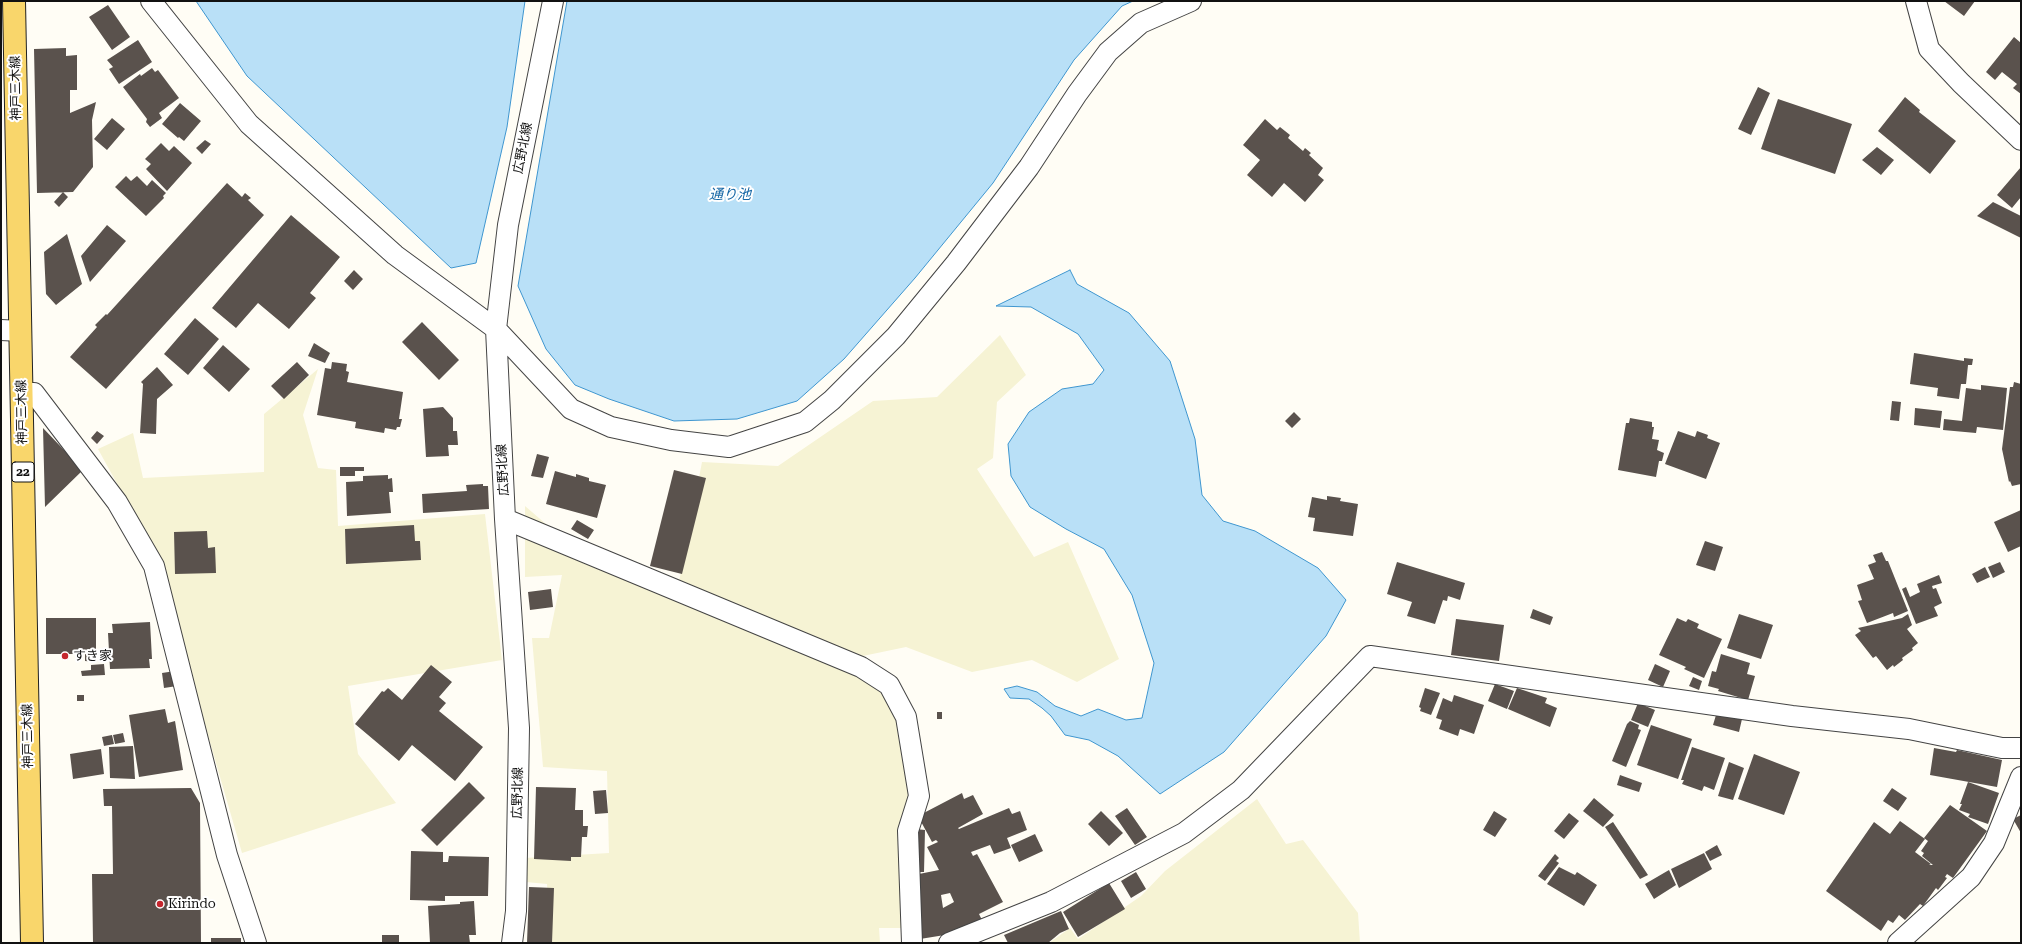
<!DOCTYPE html>
<html>
<head>
<meta charset="utf-8">
<style>
	body { margin:0 }
	#map { position:relative; width:2022px; height:944px; overflow:hidden; background:#fffdf5; font-family:"Roboto Serif",serif }
	canvas { display:block }
	.frame { position:absolute; inset:0; border:2px solid #111; pointer-events:none }
</style>
</head>
<body>
<div id="map">
<canvas width="2022" height="944"></canvas>
<div class="frame"></div>
</div>
<script>
const ctx = document.querySelector('canvas').getContext('2d');
ctx.lineJoin = 'round';
function fillPath(path, color) {
  ctx.fillStyle = color;
  ctx.fill(path, 'evenodd');
}
function toPath(rows) {
  const path = new Path2D();
  for (const r of rows) {
    path.moveTo(r[0], r[1]);
    for (let i = 2; i < r.length; i += 2) path.lineTo(r[i], r[i + 1]);
  }
  return path;
}
function strokePath(path, color, width, dash) {
  ctx.strokeStyle = color;
  ctx.lineWidth = width;
  ctx.lineCap = dash ? 'butt' : 'round';
  ctx.setLineDash(dash || []);
  ctx.stroke(path);
}
function label(font, color, halo, rows, align = 'center') {
  ctx.font = font + ' "Roboto Serif","Noto Sans JP",serif';
  ctx.lineWidth = 4;
  ctx.setLineDash([]);
  ctx.textBaseline = 'middle';
  ctx.strokeStyle = halo;
  ctx.fillStyle = color;
  for (const [text, x, y, turn = 0] of rows) {
    ctx.save();
    ctx.translate(x, y);
    ctx.rotate((+turn || 0) * Math.PI / 180);
    ctx.textAlign = isNaN(turn) ? turn : align;
    if (halo) ctx.strokeText(text, 0, 0);
    ctx.fillText(text, 0, 0);
    ctx.restore();
  }
}
const farmland = toPath([
	[1000,335,1026,375,997,402,993,458,977,469,1034,557,1068,542,1119,659,1077,682,1032,660,972,672,906,647,858,657,679,582,702,462,778,466,873,401,937,397],
	[318,369,303,415,318,468,336,470,338,526,485,514,502,660,348,686,358,754,396,803,242,853,196,694,138,522,98,449,133,433,143,478,264,472,264,414],
	[525,506,561,537,842,666,881,688,900,729,913,797,904,928,879,928,880,943,550,943,547,884,526,882,525,858,609,853,607,771,543,767,532,638,549,638,562,575,525,577],
	[1257,799,1286,844,1303,840,1358,913,1360,943,1049,943,1070,928,1078,939,1128,905,1141,896,1165,871]
]);
const water = toPath([
	[196,1,525,1,507,127,476,263,451,268,247,76,196,1],
	[567,1,1133,1,1122,6,1074,60,993,183,915,278,844,359,797,401,737,419,674,421,609,399,575,385,546,349,518,286,567,1],
	[1070,270,1077,284,1129,313,1170,361,1195,439,1202,495,1223,521,1255,531,1318,568,1346,600,1326,636,1224,752,1160,794,1118,756,1089,740,1065,735,1051,716,1042,708,1029,699,1010,698,1004,689,1017,686,1037,692,1055,706,1081,716,1098,709,1126,720,1142,718,1154,663,1132,595,1104,549,1066,529,1030,507,1011,476,1008,444,1029,412,1062,389,1093,384,1104,370,1078,334,1031,307,996,306,1070,270]
]);
const building = toPath([
	[1944,1,1975,1,1964,16],
	[108,5,130,37,112,50,89,17],
	[2014,37,2021,43,2021,94,2013,88,2017,84,2002,72,1995,80,1986,72],
	[138,40,152,62,119,84,109,69,113,67,107,60],
	[66,48,66,56,77,55,77,90,70,90,70,113,96,102,92,120,93,167,73,192,37,193,34,49],
	[152,68,155,72,158,70,179,98,159,113,162,118,150,127,146,122,147,119,123,87,140,74,141,76],
	[1758,87,1770,93,1751,135,1738,129],
	[1905,97,1920,110,1919,112,1956,141,1930,174,1878,131],
	[1778,99,1852,124,1835,174,1761,149],
	[180,103,201,121,184,141,179,137,178,138,162,124],
	[112,118,125,129,107,150,94,139],
	[1265,119,1277,130,1280,127,1290,135,1288,138,1303,151,1305,148,1311,153,1309,155,1323,168,1318,175,1324,180,1305,202,1284,183,1272,197,1247,175,1260,160,1243,145],
	[205,140,211,144,202,154,196,148],
	[161,143,169,151,174,146,192,163,167,191,146,169,151,164,145,159],
	[1877,147,1894,160,1881,175,1862,160],
	[2021,167,2021,197,2012,208,1997,195],
	[126,176,131,181,137,176,147,186,152,180,166,193,163,196,164,198,146,216,115,187],
	[227,183,242,197,245,193,251,198,248,200,264,215,106,389,70,357,97,327,95,325,106,314,107,315],
	[63,192,68,197,59,207,54,202],
	[1993,202,2021,216,2021,238,1977,216],
	[291,215,340,257,310,293,316,298,289,329,258,303,236,328,212,308],
	[107,225,126,241,90,282,81,256],
	[67,234,82,284,56,305,46,294,44,252],
	[354,270,363,279,353,290,344,281],
	[195,318,219,339,188,375,164,354],
	[422,322,459,360,439,380,402,342],
	[314,343,330,353,325,363,308,356],
	[223,345,250,369,229,392,203,368],
	[1914,353,1964,361,1964,358,1973,359,1972,365,1968,365,1966,384,1961,384,1959,399,1937,396,1938,388,1910,384],
	[297,362,309,375,284,399,271,386],
	[332,362,347,364,346,371,349,372,347,382,403,392,399,419,402,419,400,427,397,427,396,430,385,428,384,433,355,428,356,422,317,415,325,368,331,369],
	[157,367,173,385,157,399,156,434,140,433,143,384,141,382],
	[2014,382,2021,384,2021,484,2012,486,2010,481,2009,482,2002,449,2010,387,2013,387],
	[1981,385,2007,388,2003,430,1977,427,1976,433,1943,430,1944,419,1962,421,1966,388,1981,390],
	[1892,401,1901,402,1899,421,1890,420],
	[443,407,453,418,453,431,457,431,458,445,448,445,449,456,426,457,423,409],
	[1915,408,1942,411,1940,428,1914,425],
	[1294,412,1301,419,1292,428,1285,421],
	[1630,418,1652,422,1652,427,1654,427,1652,439,1659,440,1657,450,1664,453,1662,461,1659,461,1656,477,1618,470,1626,423,1629,423],
	[43,428,83,470,45,507],
	[97,431,104,436,97,444,91,438],
	[1678,431,1695,437,1697,431,1708,435,1707,438,1720,443,1706,479,1665,464],
	[537,454,549,457,543,478,531,476],
	[340,467,364,467,364,471,355,471,355,476,340,476],
	[674,470,706,478,682,574,650,566],
	[555,471,576,477,576,474,589,478,589,481,606,485,597,518,546,504],
	[388,475,388,479,392,478,393,492,389,492,391,513,347,516,346,482,363,481,363,476],
	[483,484,483,486,488,486,489,509,423,513,422,494,467,491,466,485],
	[1327,496,1341,498,1340,501,1358,504,1353,536,1313,531,1315,518,1308,517,1312,497,1327,500],
	[2021,510,2021,546,2008,552,1994,522],
	[577,520,594,530,588,539,571,529],
	[414,525,415,541,420,541,421,560,346,564,345,529],
	[207,531,208,548,215,547,216,573,175,574,174,532],
	[1705,541,1723,547,1715,571,1696,565],
	[1882,552,1886,561,1888,561,1908,611,1894,617,1893,613,1867,623,1858,601,1862,600,1857,585,1874,579,1868,565,1876,562,1873,555],
	[1397,562,1465,583,1460,600,1448,596,1447,601,1443,600,1435,624,1407,616,1412,602,1387,594],
	[2000,562,2005,572,1993,578,1988,567],
	[1985,567,1990,577,1977,583,1972,574],
	[1939,575,1942,583,1932,586,1933,589,1936,588,1942,603,1934,607,1938,616,1916,624,1902,589,1906,587,1910,597,1920,592,1917,584],
	[551,589,553,607,530,610,528,592],
	[1533,609,1553,617,1550,625,1530,618],
	[1739,614,1773,625,1761,659,1727,648],
	[1908,614,1912,625,1907,629,1918,643,1912,648,1913,650,1902,658,1903,660,1894,667,1893,665,1887,670,1876,656,1873,658,1855,635,1861,631,1858,628,1902,618],
	[46,618,96,618,96,662,85,661,85,654,46,654],
	[1677,618,1686,622,1688,619,1699,624,1697,628,1722,639,1704,678,1684,669,1686,667,1659,655],
	[1456,619,1504,625,1499,661,1451,655],
	[150,622,152,659,149,659,150,668,110,669,108,633,113,633,112,624],
	[1721,654,1750,663,1747,674,1755,676,1748,700,1718,691,1719,689,1708,686,1712,671,1716,672],
	[104,664,105,675,82,676,81,671,91,670,91,665],
	[1655,664,1670,671,1663,687,1648,680],
	[431,665,452,682,439,697,446,703,439,711,483,747,455,781,412,745,399,761,355,724,382,691,384,692,388,688,402,700],
	[175,671,177,686,164,688,162,673],
	[1693,677,1702,681,1699,690,1689,686],
	[1495,684,1514,691,1507,709,1488,701],
	[1425,688,1440,693,1431,715,1420,711,1421,708,1419,707],
	[1517,688,1547,698,1545,703,1557,708,1550,727,1508,709],
	[77,695,84,695,84,701,77,701],
	[1454,695,1484,705,1474,734,1460,729,1458,736,1439,729,1442,720,1436,718,1443,698,1452,702],
	[1638,703,1655,710,1648,727,1631,720],
	[165,709,168,723,175,721,183,770,139,777,129,715],
	[937,712,942,712,942,719,937,719],
	[1716,715,1742,719,1739,732,1713,725],
	[1630,721,1639,725,1638,729,1641,730,1626,767,1612,761,1627,724],
	[1651,725,1692,739,1678,779,1637,765],
	[123,733,125,742,115,744,113,735],
	[112,735,114,744,104,746,102,737],
	[133,746,135,779,110,778,109,747],
	[1692,747,1725,758,1714,790,1704,786,1702,791,1682,784,1684,780,1681,780],
	[1934,748,1956,752,1957,750,2002,760,1997,787,1930,775],
	[101,749,104,774,73,779,70,754],
	[1754,754,1800,772,1784,815,1738,799],
	[1729,762,1744,768,1733,800,1718,796],
	[1620,775,1642,783,1639,792,1617,785],
	[469,782,485,798,437,846,421,830],
	[1968,782,1999,793,1988,824,1968,817,1970,814,1959,810,1962,804,1960,804],
	[536,787,576,788,575,810,583,810,583,826,588,826,587,837,582,837,581,857,571,857,571,861,534,859],
	[191,788,200,803,201,943,93,943,92,874,113,874,112,806,104,806,103,789],
	[1892,788,1907,798,1898,811,1883,801],
	[606,790,608,813,595,814,593,791],
	[962,793,964,799,973,795,983,814,958,828,959,829,1009,808,1012,814,1020,811,1027,830,1007,838,1011,848,994,854,990,845,971,852,973,856,977,854,1003,902,979,914,982,920,951,934,920,939,914,875,939,870,927,847,938,842,936,840,932,842,918,816],
	[950,893,954,902,943,908,941,895],
	[1594,798,1614,815,1603,827,1583,811],
	[1950,805,1987,831,1953,878,1947,874,1945,877,1947,878,1938,890,1936,888,1923,906,1920,904,1905,920,1899,915,1893,923,1888,920,1881,931,1826,891,1874,822,1890,834,1900,821,1925,839,1915,852,1931,864,1929,865,1933,865,1922,856,1924,853,1921,851,1928,841,1924,838],
	[1127,808,1147,837,1135,845,1115,816],
	[1101,811,1123,833,1109,846,1088,824],
	[1494,811,1507,819,1495,837,1483,830],
	[1569,813,1579,821,1564,839,1554,831],
	[2021,815,2021,833,2013,819],
	[1613,822,1648,875,1640,879,1605,827],
	[916,829,925,830,924,872,915,872],
	[1035,834,1043,851,1019,862,1011,845],
	[1717,845,1722,855,1710,861,1705,852],
	[411,851,443,852,443,862,448,862,449,856,489,857,488,896,445,896,445,901,410,900],
	[1704,853,1712,869,1679,888,1671,869],
	[1555,854,1559,858,1556,861,1559,863,1545,881,1538,876],
	[1559,867,1575,875,1577,872,1597,885,1584,906,1547,884],
	[1669,870,1676,885,1654,899,1645,884],
	[1136,872,1146,889,1131,898,1121,881],
	[1109,883,1125,909,1078,937,1063,912],
	[529,887,554,888,552,943,527,943],
	[474,901,476,935,469,935,470,943,430,943,428,906,460,904,460,902],
	[1061,911,1069,929,1060,933,1048,943,1008,943,1004,935],
	[382,935,399,935,399,943,382,943],
	[211,938,241,938,241,943,211,943]
]);
const street = toPath([
	[151,1,249,124,395,255,496,329,571,409,611,427,671,440,729,447,805,422,832,400,896,336,956,263,1029,167,1077,94,1108,52,1141,23,1191,1],
	[1916,1,1929,49,1961,83,2021,140],
	[1,330,21,331],
	[21,393,34,393,117,502,154,566,227,855,256,943],
	[505,519,861,667,889,685,906,717,919,796,908,831,912,943],
	[512,943,516,911,519,728,505,519,496,329,508,225,553,1],
	[949,943,1051,902,1184,833,1241,790,1370,656,1792,716,1909,729,2002,748,2021,748],
	[1898,943,1971,877,1994,843,2021,777]
]);
const primary = toPath([
	[14,1,32,943]
]);
const markers = [
	[65,656,4,"#c4262e"],
	[160,904,4,"#c4262e"]
];
const shields = [
	[23,472,22]
];
const shieldNames = [
	["22",23,472]
];
const streetNames = [
	["神戸三木線",16,88,-91],
	["広野北線",523,148,-79],
	["神戸三木線",22,412,-91],
	["広野北線",503,470,-93],
	["神戸三木線",28,736,-91],
	["広野北線",518,793,-89]
];
const poiNames = [
	["すき家",73,656],
	["Kirindo",168,904]
];
const waterNames = [
	["通り池",730,195]
];
fillPath(farmland, '#f6f3d4');
fillPath(water, '#b9e0f7');
strokePath(water, '#3f96cf', 1);
fillPath(building, '#5a524d');
strokePath(street, '#444', 22);
strokePath(primary, '#222', 24);
strokePath(street, '#fff', 20);
strokePath(primary, '#f9d66b', 22);
for (const [x, y, r, color] of markers) {
  const dot = new Path2D();
  dot.arc(x, y, r, 0, 2 * Math.PI);
  ctx.fillStyle = color;
  ctx.fill(dot);
  strokePath(dot, '#fff', 1.5);
}
for (const [x, y, w] of shields) {
  const box = new Path2D();
  box.roundRect(x - w / 2, y - 10, w, 20, 3);
  ctx.fillStyle = '#fff';
  ctx.fill(box);
  strokePath(box, '#111', 1);
}
label('bold 12px', '#111', null, shieldNames);
label('13px', '#111', '#fff', streetNames);
label('13px', '#111', '#fff', poiNames, 'left');
label('italic 14px', '#1768a6', '#fff', waterNames);
</script>
</body>
</html>
